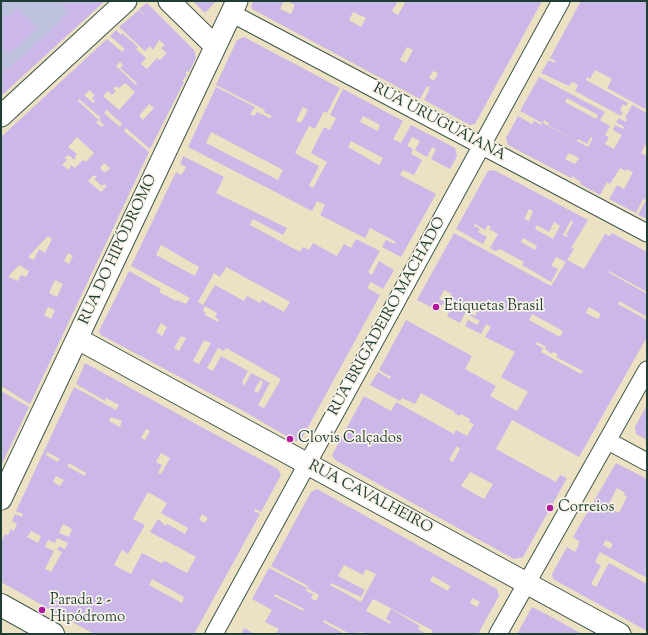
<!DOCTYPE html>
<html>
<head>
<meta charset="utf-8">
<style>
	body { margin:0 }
	#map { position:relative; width:648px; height:635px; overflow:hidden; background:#ece2c3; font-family:"Sorts Mill Goudy",serif }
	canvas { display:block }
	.frame { position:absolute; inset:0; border:2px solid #1f3d34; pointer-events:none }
</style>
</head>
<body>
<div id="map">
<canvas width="648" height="635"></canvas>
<div class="frame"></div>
</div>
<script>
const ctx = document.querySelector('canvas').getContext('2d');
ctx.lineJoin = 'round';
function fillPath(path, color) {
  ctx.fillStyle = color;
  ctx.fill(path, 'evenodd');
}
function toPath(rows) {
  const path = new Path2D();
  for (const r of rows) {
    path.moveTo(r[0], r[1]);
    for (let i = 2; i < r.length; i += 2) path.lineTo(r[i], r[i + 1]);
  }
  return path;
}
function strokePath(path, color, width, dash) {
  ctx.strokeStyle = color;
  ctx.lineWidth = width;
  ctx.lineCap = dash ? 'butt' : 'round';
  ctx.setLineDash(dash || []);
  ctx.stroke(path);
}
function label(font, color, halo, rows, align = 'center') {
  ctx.font = font + ' "Sorts Mill Goudy",serif';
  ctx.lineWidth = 3.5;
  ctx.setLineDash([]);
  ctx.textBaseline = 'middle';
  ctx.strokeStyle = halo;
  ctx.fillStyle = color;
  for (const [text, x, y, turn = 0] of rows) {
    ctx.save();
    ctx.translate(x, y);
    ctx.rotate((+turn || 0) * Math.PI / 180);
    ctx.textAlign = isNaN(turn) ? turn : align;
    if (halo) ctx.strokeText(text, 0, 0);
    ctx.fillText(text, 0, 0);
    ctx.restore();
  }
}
const industrial = toPath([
	[1,1,103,1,1,95]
]);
const building = toPath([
	[67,1,105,1,1,96,1,74,61,22,59,21,68,11,62,5],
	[193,1,216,1,205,13],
	[254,1,284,1,280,9,291,14,295,5,287,1,398,1,392,11,398,15,406,1,542,1,475,124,470,125,424,100,430,88,427,86,420,99,252,9,251,6],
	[353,12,366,18,361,27,349,20],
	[407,47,413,50,406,63,400,60],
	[433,71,438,73,434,81,429,78],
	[581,1,647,1,647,110,607,88,612,79,595,70,590,79,587,77,586,80,628,103,626,106,623,104,620,111,623,112,621,116,575,91,578,85,572,82,569,86,541,73,549,60,554,63,556,61,550,58],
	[147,3,194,50,196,58,189,72,187,71,185,73,187,75,182,81,184,82,150,149,126,128,124,131,149,152,30,404,1,386,1,137,107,39,122,52,125,49,110,36,116,30,121,35,122,33,138,47,136,49,146,58,141,64,147,69,157,58,160,60,167,53,161,48,165,45,159,40,153,50,150,46,145,51,119,27,139,10,147,17,139,9],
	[120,62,123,65,120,68,137,83,136,85,116,66],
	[125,83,135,92,119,110,103,96,108,91,112,95,116,91,113,89,116,86,119,88],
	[90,90,95,96,92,98,95,101,93,103,84,95],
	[79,99,101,118,99,120,104,125,101,127,96,122,99,120,78,101],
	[149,104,154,108,143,120,139,116],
	[107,110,122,124,120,127,104,113],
	[77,137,94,153,86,162,83,160,75,168,71,165,69,170,62,165,67,160,64,158,69,155,74,160,77,154,68,147],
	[104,163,110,168,105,173,100,168],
	[94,175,97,177,94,179,102,186,104,184,107,186,101,192,88,181],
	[48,236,52,239,45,253,39,249,34,260,28,257],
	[68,253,73,256,69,264,64,261],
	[19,265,29,271,26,277,21,275,18,281,8,277],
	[55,280,63,284,57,297,49,293],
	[48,307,55,310,51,319,44,315],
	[17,8,37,29,9,55,1,46,1,18,5,14,7,17],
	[244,37,340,88,327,113,324,111,315,129,309,126,295,153,319,166,309,186,313,188,327,162,311,153,324,127,330,130,336,118,330,115,343,89,403,121,393,139,401,143,411,125,455,148,457,156,450,169,431,159,436,149,432,147,427,157,415,150,420,141,412,137,407,146,413,149,411,154,422,160,414,175,403,170,400,175,436,194,401,257,382,247,386,240,395,244,396,242,370,228,365,238,320,215,325,205,317,201,312,211,188,147,216,87,255,107,250,114,254,116,257,112,270,118,272,116,264,112,265,110,216,85,237,40],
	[303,107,308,110,301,123,296,121],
	[363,116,380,125,378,131,360,122],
	[211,132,283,170,278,180,206,143],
	[351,141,383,158,379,165,348,147],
	[539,77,605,112,600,120,610,126,605,135,609,137,605,144,614,149,622,135,613,130,615,125,623,129,624,127,616,122,619,118,626,122,627,119,625,118,632,105,647,113,647,142,641,153,647,156,647,219,638,215,646,200,643,199,636,213,609,199,617,185,624,189,633,172,627,169,626,171,620,168,610,184,607,182,600,195,580,184,581,182,572,176,571,178,508,145,506,138,518,116,532,124,534,121,541,125,542,123,520,111],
	[567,98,598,115,596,119,565,102],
	[544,120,549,123,548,125,577,141,578,139,587,144,591,137,593,138,588,147,543,123],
	[569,153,579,158,575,164,565,159],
	[183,156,224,177,216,193,287,228,283,235,253,219,250,225,300,252,303,247,309,250,313,243,337,256,344,244,351,248,356,239,380,251,368,272,372,275,379,261,394,270,383,289,371,282,367,288,380,295,301,440,295,441,238,408,101,335,99,331,129,271,161,289,159,292,176,301,177,300,186,304,190,298,131,266,176,172,181,175,184,171,186,167,180,164],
	[161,245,199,267,195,276,156,255],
	[226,267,290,302,284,312,262,300,260,303,247,296,244,301,215,285,203,305,198,302,214,273,220,277],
	[205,306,217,313,215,317,219,320,218,322,205,315,206,313,203,311],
	[161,323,167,327,162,336,156,332],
	[181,336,186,338,179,351,174,348],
	[204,340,211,343,199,364,193,361],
	[218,348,224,351,226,348,281,379,264,408,258,405,270,383,251,373,244,386,242,382,248,371,221,356,213,371,207,368],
	[260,380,263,382,262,385,258,393,254,391],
	[494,170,588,220,571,248,574,249,567,260,584,269,605,234,610,236,612,233,647,252,647,292,609,271,608,272,647,294,647,317,619,301,618,304,647,320,647,337,579,457,512,420,496,449,556,482,560,475,567,478,523,557,514,559,335,460,332,455,364,396,391,411,396,402,454,434,456,430,467,436,474,424,469,422,470,419,461,414,460,416,454,413,455,412,421,393,415,404,402,398,400,401,370,385,378,372,390,379,391,377,379,370,406,320,472,356,465,369,496,386,490,396,517,411,528,392,501,377,515,352,485,337,491,327,486,324,481,334,465,326,468,320,477,325,480,321,465,313,460,323,447,316,451,309,442,304,439,311,417,300,454,233,551,286,566,262,556,257,551,266,558,269,551,282,522,265,524,262,500,249,495,251,490,248,498,234,489,229,491,227,488,225,485,230,475,224,474,226,480,229,478,232,487,237,483,244,456,229,488,171],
	[529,209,533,211,529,221,524,219],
	[571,220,573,222,566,235,568,235,567,237,563,235],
	[554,222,560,226,553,239,535,229,537,225,549,232],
	[523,238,537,246,535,250,521,242],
	[444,290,452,294,447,303,439,299],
	[472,302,480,306,475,316,467,312],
	[589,307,601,314,598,319,586,313],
	[532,314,563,331,560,337,529,320],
	[537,342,546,347,545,349,552,354,553,352,558,354,556,357,583,371,581,374,541,352,543,348,535,344],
	[457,446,460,449,453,462,449,460],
	[470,472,493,484,484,499,461,486],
	[85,363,278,469,281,475,261,512,255,509,254,511,260,514,194,634,94,634,1,582,1,543,5,534,8,535,11,529,14,531,17,524,12,521,15,514,22,517,23,514,16,511,74,387,116,410,119,405,106,398,105,401,76,384],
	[111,417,122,421,120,427,109,421],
	[146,429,150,431,145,440,141,438],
	[47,452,60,459,58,462,46,455],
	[161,453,170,458,161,474,158,473,162,465,156,462],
	[69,463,86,473,85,476,67,466],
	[56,476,64,480,60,486,53,482],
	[148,492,167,503,161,513,188,528,185,534,167,524,166,526,158,519,150,532,196,557,187,573,165,561,161,563,142,553,131,574,114,565,122,550,128,554,145,525,133,519],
	[202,514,208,518,205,523,199,520],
	[63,524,72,529,69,537,59,533],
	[31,531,41,536,38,543,27,537],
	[57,538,68,543,65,549,59,546,57,550,62,552,51,572,45,569,54,551,45,547,48,540,55,543],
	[152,579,184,597,182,603,149,585],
	[1,391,29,407,1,466],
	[647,405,647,440,636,434,635,427],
	[616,463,647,479,647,566,645,570,647,571,647,578,600,552,595,562,601,566,591,584,596,587,609,563,647,584,647,631,553,579,552,574,567,547,575,552,580,542,573,537],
	[617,488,625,493,624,495,627,497,619,513,607,507],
	[606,540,613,544,610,549,603,545],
	[317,489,497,589,499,596,478,634,432,634,432,630,373,599,366,611,390,624,391,622,386,619,391,609,420,626,418,629,426,634,365,634,362,632,350,634,324,620,323,622,345,634,276,634,279,629,265,622,272,610,252,599,269,568,307,588,308,586,271,566,311,492],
	[344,565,363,575,366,569,376,574,361,602,330,585,331,583,361,597,365,590,338,576],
	[433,576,450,586,448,591,430,581],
	[307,588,319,595,316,601,311,598,313,594,306,591],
	[275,594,304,609,303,611,274,596],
	[472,598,480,602,477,607,470,603],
	[532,607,546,614,582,634,517,634],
	[244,628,246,629,255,634,241,634]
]);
const minor = toPath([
	[231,13,647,233],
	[608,441,647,462],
	[214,634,561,1],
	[498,634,647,370]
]);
const tertiary = toPath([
	[169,1,215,46],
	[1,116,126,1],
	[78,339,620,634],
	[1,499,237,1]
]);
const primary = toPath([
	[1,605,53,634]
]);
const markers = [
	[436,307,4,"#b5179e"],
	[290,439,4,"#b5179e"],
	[550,508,4,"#b5179e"],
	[42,610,4,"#b5179e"]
];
const streetNames = [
	["RUA URUGUAIANA",439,123,28],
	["RUA DO HIPÓDROMO",119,250,-65],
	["RUA BRIGADEIRO MACHADO",388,317,-61],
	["RUA CAVALHEIRO",370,498,28]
];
const poiNames = [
	["Etiquetas Brasil",444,307],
	["Clovis Calçados",298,439],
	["Correios",558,508],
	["Parada 2 -",50,601],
	["Hipódromo",50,618]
];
fillPath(industrial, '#bfc2dd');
fillPath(building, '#cbb7e8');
strokePath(minor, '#3e5649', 19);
strokePath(tertiary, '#3e5649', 23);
strokePath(primary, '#3e5649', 24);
strokePath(minor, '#fff', 17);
strokePath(tertiary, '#fff', 21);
strokePath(primary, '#fff', 22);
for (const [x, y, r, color] of markers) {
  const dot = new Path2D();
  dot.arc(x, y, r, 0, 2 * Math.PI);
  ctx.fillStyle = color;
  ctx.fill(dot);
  strokePath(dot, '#f7f3e8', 1.5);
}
label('15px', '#1f3d34', '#f7f3e8', streetNames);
label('15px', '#1f3d34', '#f7f3e8', poiNames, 'left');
</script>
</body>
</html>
